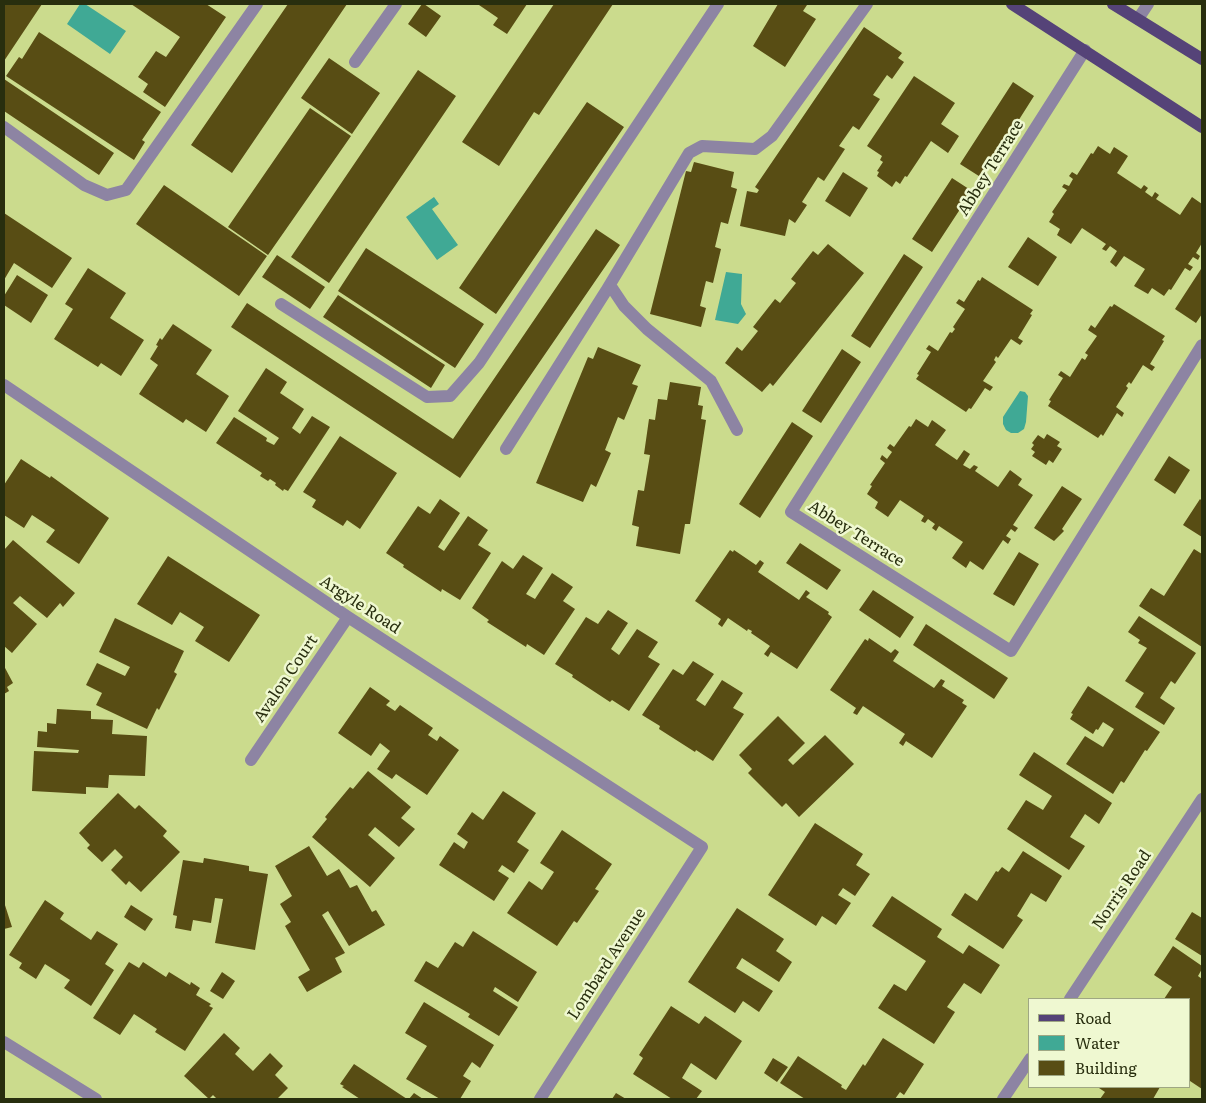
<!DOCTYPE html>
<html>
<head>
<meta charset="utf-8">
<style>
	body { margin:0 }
	#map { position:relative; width:1206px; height:1103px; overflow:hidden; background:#cbdb8d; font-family:Literata,serif }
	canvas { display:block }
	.frame { position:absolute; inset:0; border:5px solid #282e0e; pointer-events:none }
	.legend { position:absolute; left:1028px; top:998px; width:162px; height:90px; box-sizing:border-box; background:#eff8d1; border:1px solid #9fa783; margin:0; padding:6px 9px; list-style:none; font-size:15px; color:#282e0e }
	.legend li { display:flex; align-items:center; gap:10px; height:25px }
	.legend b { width:25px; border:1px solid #9fa783 }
</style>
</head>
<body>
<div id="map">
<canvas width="1206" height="1103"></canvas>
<div class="frame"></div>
<ul class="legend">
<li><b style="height:6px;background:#554378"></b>Road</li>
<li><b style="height:14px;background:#40a995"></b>Water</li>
<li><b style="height:14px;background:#584d14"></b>Building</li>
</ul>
</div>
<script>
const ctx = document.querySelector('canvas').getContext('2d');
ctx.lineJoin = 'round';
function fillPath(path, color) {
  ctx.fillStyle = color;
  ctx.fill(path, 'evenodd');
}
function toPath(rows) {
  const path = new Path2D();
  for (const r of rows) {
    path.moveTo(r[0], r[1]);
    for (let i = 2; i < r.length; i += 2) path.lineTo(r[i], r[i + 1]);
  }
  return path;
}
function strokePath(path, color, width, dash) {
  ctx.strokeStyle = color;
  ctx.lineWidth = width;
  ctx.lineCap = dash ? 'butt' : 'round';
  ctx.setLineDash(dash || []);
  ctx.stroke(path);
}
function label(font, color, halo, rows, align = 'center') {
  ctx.font = font + ' Literata,serif';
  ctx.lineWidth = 5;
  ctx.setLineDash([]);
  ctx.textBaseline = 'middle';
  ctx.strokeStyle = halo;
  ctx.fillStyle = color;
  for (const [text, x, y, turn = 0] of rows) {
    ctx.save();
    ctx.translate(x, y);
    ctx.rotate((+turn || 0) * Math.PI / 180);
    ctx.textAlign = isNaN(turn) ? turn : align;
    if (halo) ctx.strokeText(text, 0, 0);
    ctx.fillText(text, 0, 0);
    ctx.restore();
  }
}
const water = toPath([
	[80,4,85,4,126,31,110,54,67,24],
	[434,197,439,204,432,209,458,245,437,260,406,217],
	[726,272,742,274,741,304,746,314,738,324,715,320],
	[1020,391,1025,392,1028,396,1026,422,1024,429,1018,433,1011,433,1006,430,1003,424,1003,417]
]);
const building = toPath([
	[4,4,42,4,4,61],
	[131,4,206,4,226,17,165,107,143,92,148,84,138,77,156,51,166,57,180,37],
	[288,4,347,4,232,173,191,145],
	[422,4,424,4,441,16,426,37,408,24],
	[480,4,527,4,507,34,493,25,498,18,479,5],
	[554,4,613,4,539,115,534,112,499,166,462,142],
	[778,4,805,4,807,5,803,11,816,19,785,67,753,46],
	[864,27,902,53,898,58,904,62,892,79,887,75,873,95,880,99,859,130,853,126,839,146,845,149,824,181,818,177,802,202,807,205,795,223,789,219,785,236,740,226,747,191,757,193,759,190,755,187],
	[39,32,161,112,142,140,145,142,134,160,6,76,19,57,22,59],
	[329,58,380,93,352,134,301,98],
	[418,70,456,96,329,283,291,257],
	[914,76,955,103,941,124,959,136,948,153,931,141,907,177,905,176,900,184,896,181,892,187,877,176,879,172,877,171,883,162,880,160,882,156,867,146],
	[4,79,114,153,99,175,4,111],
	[1013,82,1034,96,982,178,960,164],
	[587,102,624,127,496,314,459,288],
	[310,108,351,136,268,255,228,227],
	[1098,146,1110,154,1114,147,1128,156,1117,173,1141,189,1144,185,1148,188,1145,192,1152,197,1155,192,1159,195,1156,199,1180,215,1192,197,1202,204,1202,243,1196,253,1200,256,1198,260,1193,257,1188,264,1193,267,1190,271,1185,268,1171,290,1169,289,1164,296,1152,288,1148,294,1134,286,1145,269,1124,256,1116,267,1110,262,1117,251,1110,246,1106,251,1102,249,1106,244,1082,228,1071,244,1057,235,1060,229,1049,222,1054,214,1052,212,1067,190,1062,187,1064,184,1069,186,1073,179,1069,176,1072,172,1077,175,1091,153,1093,154],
	[694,162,734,172,731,187,737,189,728,224,721,222,715,247,721,249,713,283,706,281,700,306,706,308,701,327,650,314,686,171,691,172],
	[843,172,868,188,850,217,825,201],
	[952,178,972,191,932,252,912,239],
	[164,185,267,256,239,296,136,224],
	[4,213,72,258,52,288,14,263,4,280],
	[596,229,620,245,460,478,231,327,247,303,453,439],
	[1028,237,1057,257,1038,286,1008,267],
	[828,244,864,273,773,386,770,383,762,392,725,363,737,347,742,351,758,331,753,327,775,299,780,303,796,283,791,279,813,251,818,255],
	[366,248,484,324,455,368,338,291],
	[904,254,923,267,870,348,851,336],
	[277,255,325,287,310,309,262,277],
	[88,268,126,293,110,318,144,340,121,376,101,363,98,367,54,339,73,309,65,304],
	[1201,269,1202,314,1196,323,1175,309],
	[17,275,48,295,31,323,4,305,4,296],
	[982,277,1033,310,1030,314,1032,315,1018,338,1023,341,1020,345,1011,339,998,358,996,356,994,360,996,362,983,381,993,387,990,391,985,388,971,409,969,408,966,412,916,379,919,375,917,374,931,352,926,349,929,345,938,351,950,332,952,333,955,329,953,327,965,309,956,303,959,299,964,302,978,280,980,281],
	[338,295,445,365,431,388,323,317],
	[1114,304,1165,336,1162,340,1164,341,1150,364,1155,367,1152,371,1143,365,1131,384,1129,382,1126,386,1128,388,1116,407,1124,413,1122,417,1117,413,1103,436,1101,434,1098,438,1048,406,1051,401,1049,400,1063,378,1058,375,1061,371,1070,377,1082,358,1085,360,1088,355,1085,353,1097,336,1088,330,1091,325,1095,328,1110,306,1112,307],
	[173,324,212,350,196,374,229,396,206,432,186,419,183,423,139,394,158,365,150,359,158,346,156,345,160,338,162,340],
	[598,347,641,365,632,384,638,386,624,420,618,417,605,450,611,453,596,487,591,484,583,502,536,483,588,357,593,359],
	[842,349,861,362,821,423,802,411],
	[266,368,287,382,280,393,304,409,292,428,300,434,312,416,330,427,288,491,284,489,283,491,275,485,276,483,270,479,268,481,260,476,262,473,216,443,234,417,267,438,266,441,274,445,279,438,238,411],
	[670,382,701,387,698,405,703,406,701,419,706,420,690,524,685,524,680,554,636,546,639,527,632,525,638,490,644,491,650,455,644,454,649,419,655,420,658,399,667,400],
	[916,419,928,427,932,420,946,430,935,445,957,460,964,450,970,454,963,465,970,469,974,465,978,467,975,471,998,487,1010,470,1022,479,1018,485,1033,495,1013,525,1018,528,1015,532,1011,529,1006,536,1011,539,1008,544,1003,540,983,570,970,561,966,568,952,558,963,542,939,526,936,531,932,528,935,524,928,519,925,523,921,521,924,516,900,500,888,517,875,508,878,502,867,494,872,486,870,485,885,463,880,459,882,455,887,459,892,452,887,448,890,444,894,447,909,426,911,427],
	[792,422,813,436,760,518,739,504],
	[1047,434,1060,442,1057,446,1062,449,1053,463,1049,460,1046,465,1032,456,1035,452,1031,449,1034,445,1032,443,1038,435,1044,439],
	[340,436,397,473,360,529,347,520,343,526,312,507,316,500,303,492],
	[1169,456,1190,470,1175,494,1154,480],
	[21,459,50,478,51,476,109,518,79,564,46,542,55,530,32,515,24,528,4,515,4,485],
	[1062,486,1082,499,1062,529,1064,531,1054,541,1034,528],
	[440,499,460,513,438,547,444,551,468,516,488,530,478,545,491,553,460,600,442,589,441,592,403,567,404,565,386,553,418,506,430,514],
	[1200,499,1202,501,1202,537,1183,525],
	[13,540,75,593,63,607,60,603,47,618,20,596,13,603,37,624,12,653,4,646,4,550],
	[800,543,841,570,827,590,786,563],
	[1194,549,1202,554,1202,647,1139,606,1151,588,1164,596],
	[730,550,733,552,734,550,756,565,760,560,764,563,758,572,799,600,806,590,810,593,806,597,829,612,828,614,832,617,797,669,771,652,768,657,764,654,770,646,751,633,752,631,748,629,747,631,728,618,722,627,718,624,721,619,695,601],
	[1019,552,1039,564,1014,606,993,594],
	[523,555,543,568,526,594,535,599,552,573,573,587,563,601,575,609,544,655,527,644,526,647,487,622,489,620,472,608,502,561,513,569],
	[168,556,260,615,229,662,195,641,204,627,180,612,172,625,137,604],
	[873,590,914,617,900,638,859,610],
	[608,610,628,623,611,649,619,655,637,629,658,642,648,657,660,664,629,711,612,700,610,702,572,677,573,675,555,664,586,617,598,624],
	[1139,616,1196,653,1175,684,1171,681,1160,698,1175,708,1164,725,1135,707,1144,693,1125,681,1147,648,1138,643,1140,640,1128,632],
	[115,618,184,651,174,672,177,674,159,710,157,708,147,729,96,705,102,693,86,685,97,663,125,676,130,667,99,652],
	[926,624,1008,678,994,699,913,645],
	[869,638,891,653,895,649,899,652,893,661,934,688,941,679,945,681,942,686,964,700,962,703,967,706,932,758,906,741,903,746,899,743,905,734,863,706,857,715,853,713,856,708,830,690,865,639,868,641],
	[693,661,714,674,696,700,705,706,722,680,743,693,733,708,744,714,713,761,696,750,695,752,659,729,660,726,642,715,673,669,683,675],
	[4,666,13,683,7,687,9,691,4,694],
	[1088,686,1160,732,1147,751,1145,750,1124,783,1121,781,1113,794,1066,764,1085,736,1103,747,1114,729,1103,722,1098,730,1096,729,1093,734,1070,719,1073,714,1071,713],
	[370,687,390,701,386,705,395,711,400,705,433,728,428,735,437,741,440,736,459,750,427,795,396,774,392,779,377,769,390,751,380,743,371,756,338,733],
	[57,709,91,711,91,719,113,720,112,734,147,736,145,776,109,775,108,788,86,787,86,794,32,791,34,751,78,753,79,750,37,747,38,731,47,732,47,723,56,724],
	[778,716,805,743,788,760,793,765,825,735,854,764,799,817,786,803,782,807,748,773,752,769,739,755],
	[1034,752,1112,803,1099,824,1085,814,1070,837,1085,846,1069,870,1007,829,1026,800,1043,810,1052,796,1019,775],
	[368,771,411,807,401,818,415,829,399,847,375,827,368,835,395,858,370,887,312,837,327,819,325,817,350,787,353,789],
	[503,791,536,813,517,842,529,850,514,873,502,865,498,871,509,878,494,901,439,865,454,842,464,849,468,842,457,834,472,812,483,820],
	[118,793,135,809,139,805,167,831,163,836,180,852,141,892,129,881,126,885,111,870,123,857,115,849,102,862,87,848,90,845,79,833],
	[815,823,863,854,856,865,870,874,855,896,843,888,838,895,851,903,836,925,822,916,816,926,768,895],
	[562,830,612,864,595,889,599,891,577,923,574,921,557,946,507,913,529,881,542,890,554,872,540,863],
	[309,846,327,876,339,869,350,888,357,885,372,912,376,910,385,925,349,946,328,911,322,915,345,953,335,958,342,972,307,992,298,977,310,970,285,926,291,922,280,904,292,896,275,866],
	[1023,851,1062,876,1046,902,1031,893,1017,916,1023,920,1003,949,951,915,965,893,977,901,996,871,998,872,1002,867,1009,872],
	[204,858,249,866,249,871,268,874,255,950,215,943,223,899,215,898,211,923,193,920,191,931,175,928,177,916,173,915,183,860,203,863],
	[892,896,942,929,937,937,963,954,969,945,1000,965,981,994,964,983,947,1007,955,1012,934,1044,878,1008,894,984,906,991,926,961,872,926],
	[45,900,64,913,60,919,91,940,97,931,118,944,105,964,114,970,91,1006,64,988,70,980,45,964,36,979,19,968,22,963,9,955],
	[4,902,12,927,4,929],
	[131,905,153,919,145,931,124,917],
	[737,908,784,939,776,951,792,962,779,982,742,958,736,968,773,991,759,1012,743,1001,735,1013,688,982],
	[1192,912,1202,918,1202,956,1175,939],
	[473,931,537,972,518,1002,495,987,493,991,518,1007,499,1036,468,1017,470,1014,414,981,426,961,438,968,455,942,463,947],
	[1173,946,1202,966,1202,969,1198,976,1202,979,1202,1089,1190,1081,1190,999,1164,999,1172,987,1154,975],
	[129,962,139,968,143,962,166,977,169,972,190,985,191,982,200,988,196,995,211,1004,209,1006,213,1008,185,1051,155,1032,157,1029,134,1014,120,1035,93,1018],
	[222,972,235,981,223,999,210,991],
	[424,1002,494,1045,480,1068,472,1062,463,1076,471,1081,460,1099,440,1099,406,1079,427,1046,405,1033],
	[671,1006,699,1024,705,1016,742,1041,716,1080,691,1063,682,1078,702,1091,696,1099,672,1099,633,1074,643,1058,639,1055],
	[224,1033,240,1048,235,1054,253,1071,270,1053,283,1066,275,1075,288,1088,277,1099,217,1099,213,1095,209,1099,184,1076],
	[883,1038,924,1064,904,1095,900,1092,895,1099,805,1099,780,1083,798,1056,842,1085,841,1087,846,1090,863,1064,865,1066],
	[773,1058,788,1067,777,1082,764,1073],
	[354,1064,407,1099,360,1099,342,1087,344,1086,340,1084],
	[1100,1087,1160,1087,1153,1099,1100,1099,1105,1092,1099,1088],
	[414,1093,423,1099,409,1099],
	[616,1093,626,1099,612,1099]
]);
const minor = toPath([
	[1138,19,1148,4],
	[1085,50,791,512,1011,651,1202,345],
	[355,62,396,4],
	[4,127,84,185,107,195,126,190,257,4],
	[610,285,624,306,647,329,711,381,737,430],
	[281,304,427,397,450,396,479,363,718,4],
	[4,385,348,617,702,847,540,1099],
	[506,449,606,291,689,153,702,146,755,149,772,136,867,4],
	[251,760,348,617],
	[1070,999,1202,799],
	[4,1042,96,1099],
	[1003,1099,1030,1059]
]);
const major = toPath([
	[1012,4,1202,127],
	[1113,4,1202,59]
]);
const streetNames = [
	["Abbey Terrace",991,168,-58],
	["Abbey Terrace",856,534,32],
	["Argyle Road",360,605,33],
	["Avalon Court",286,679,-56],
	["Norris Road",1122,890,-56],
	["Lombard Avenue",607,964,-57]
];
fillPath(water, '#40a995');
fillPath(building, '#584d14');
strokePath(minor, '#8d84a3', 12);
strokePath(major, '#554378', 12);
label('16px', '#282e0e', '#eff8d1', streetNames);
</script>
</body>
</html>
